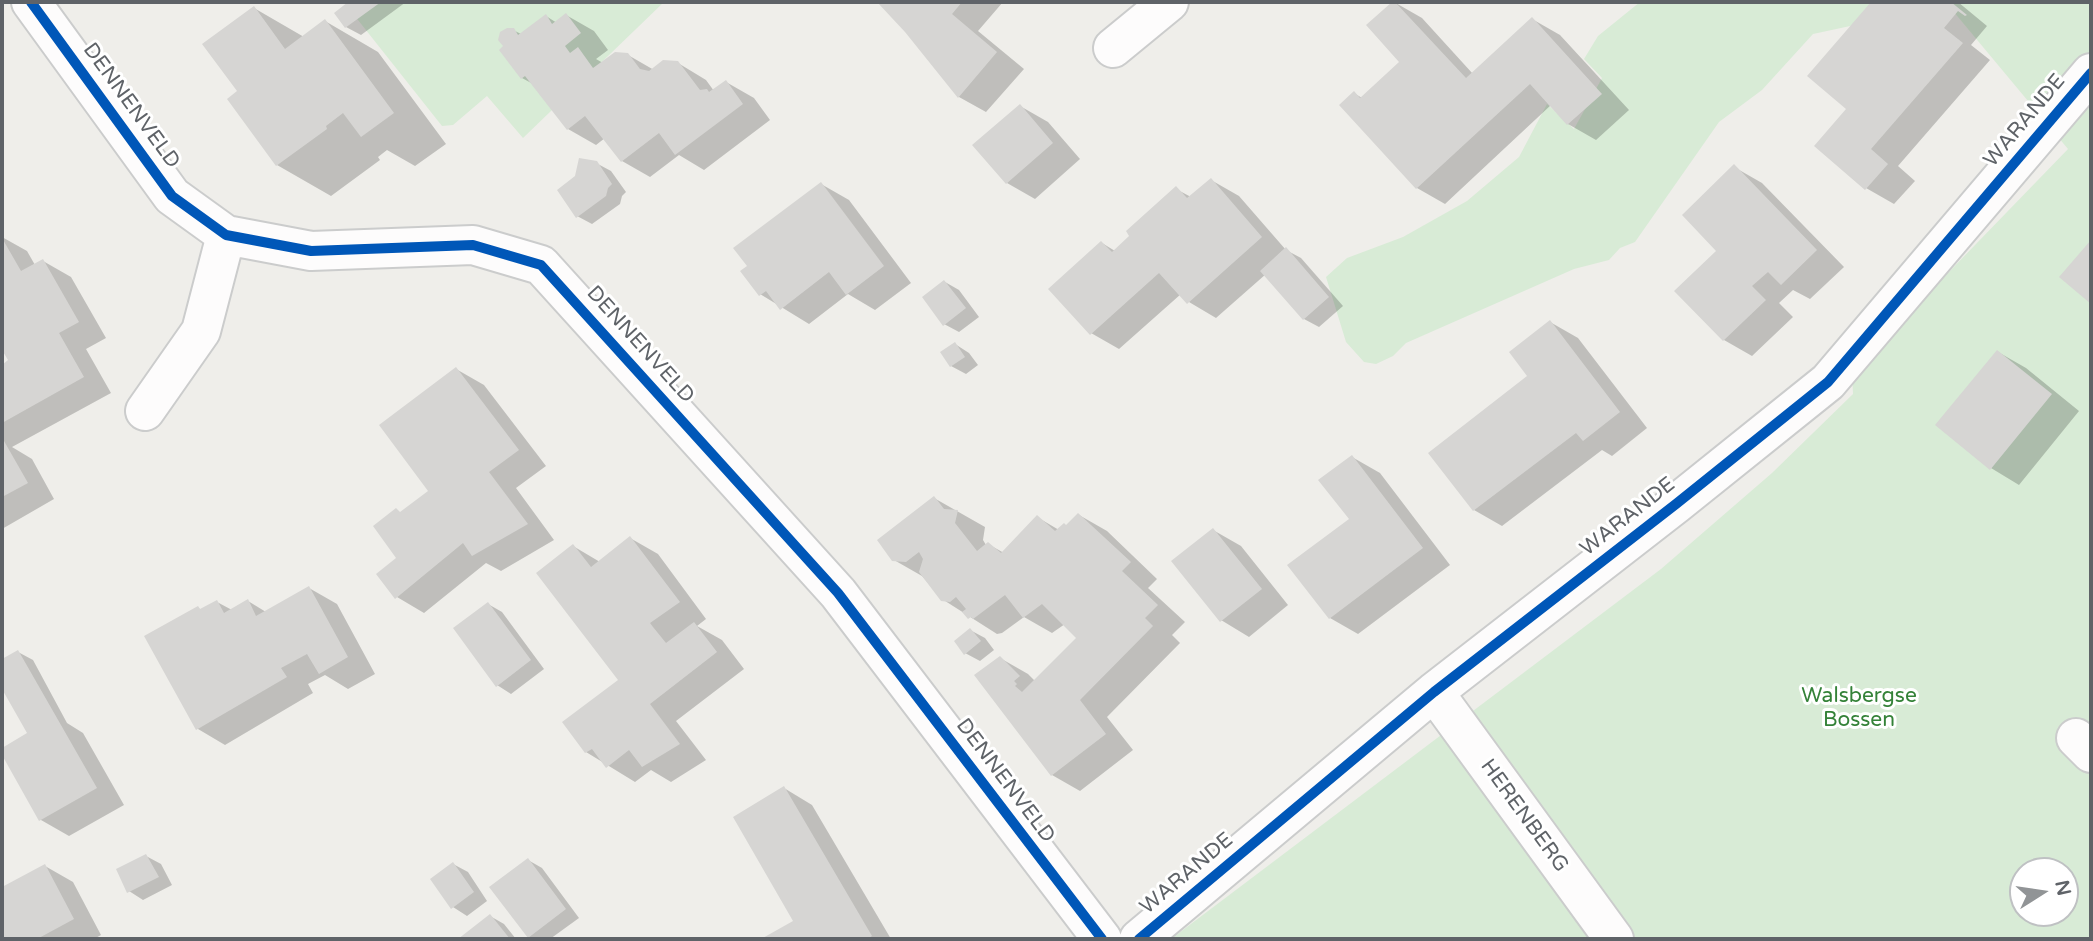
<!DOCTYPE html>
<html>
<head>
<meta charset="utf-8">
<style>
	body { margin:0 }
	#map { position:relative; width:2093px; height:941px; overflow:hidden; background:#efeeea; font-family:"Varela Round",sans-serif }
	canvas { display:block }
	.frame { position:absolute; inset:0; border:4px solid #5f6368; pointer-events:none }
	.north { position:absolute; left:2009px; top:857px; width:70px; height:70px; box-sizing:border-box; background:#fff; border:2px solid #bfc1c3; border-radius:50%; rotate:78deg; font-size:19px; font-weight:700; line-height:28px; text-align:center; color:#5f6368 }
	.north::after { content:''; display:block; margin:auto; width:24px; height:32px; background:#919496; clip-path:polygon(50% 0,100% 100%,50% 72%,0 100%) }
</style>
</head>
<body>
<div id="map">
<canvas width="2093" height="941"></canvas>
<div class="frame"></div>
<div class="north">N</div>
</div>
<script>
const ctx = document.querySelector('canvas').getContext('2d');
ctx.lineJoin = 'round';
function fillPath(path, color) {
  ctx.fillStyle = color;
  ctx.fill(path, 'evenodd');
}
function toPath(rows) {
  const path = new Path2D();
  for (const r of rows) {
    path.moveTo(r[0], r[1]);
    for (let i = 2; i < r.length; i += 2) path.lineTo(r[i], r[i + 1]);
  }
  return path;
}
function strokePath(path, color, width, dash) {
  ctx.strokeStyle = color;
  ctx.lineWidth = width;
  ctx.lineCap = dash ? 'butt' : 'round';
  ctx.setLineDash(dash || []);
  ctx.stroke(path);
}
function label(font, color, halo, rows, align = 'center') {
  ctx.font = font + ' "Varela Round",sans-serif';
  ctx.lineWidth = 6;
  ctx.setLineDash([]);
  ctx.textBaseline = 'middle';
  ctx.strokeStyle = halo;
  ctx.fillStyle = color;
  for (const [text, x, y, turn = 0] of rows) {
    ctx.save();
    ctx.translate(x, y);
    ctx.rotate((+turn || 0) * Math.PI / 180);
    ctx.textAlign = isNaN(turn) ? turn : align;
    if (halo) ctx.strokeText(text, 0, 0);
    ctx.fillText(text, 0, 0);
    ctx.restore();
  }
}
const green = toPath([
	[366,2,664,2,523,138,487,96,453,125,442,126,354,15],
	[1640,2,2091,2,2091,939,1171,939,1661,569,1772,473,1853,394,1852,372,2068,149,1948,5,1813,34,1762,90,1719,122,1635,242,1620,248,1609,260,1574,269,1406,343,1393,356,1376,364,1364,362,1346,342,1326,277,1347,258,1403,237,1467,201,1519,157,1547,104,1574,129,1602,78,1584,59,1598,36],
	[2023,871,2065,871,2065,913,2023,913]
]);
const shadow = toPath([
	[351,2,406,2,361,35,346,27,336,13],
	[879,2,1003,2,978,31,1024,69,986,112,959,97,907,31],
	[1394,2,1422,18,1473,74,1532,19,1560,35,1629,110,1596,140,1568,124,1551,105,1445,204,1417,188,1354,93,1362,98,1402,62],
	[1873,2,1958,2,1987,26,1971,45,1990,60,1898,166,1915,181,1894,204,1866,188,1848,109,1809,76],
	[254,8,304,37,325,21,378,52,446,144,415,166,387,150,378,157,380,160,331,196,277,165,239,91],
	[566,15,594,31,608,50,596,59,603,63,628,55,654,70,678,63,706,80,714,91,726,82,754,98,770,120,704,170,679,155,650,177,622,161,605,138,596,145,568,129,533,84,522,78,513,30,521,34,546,16,557,23],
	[1020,106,1048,122,1080,159,1035,199,1007,183],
	[596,163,611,171,626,192,622,196,620,204,592,224,577,216],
	[1734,167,1762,183,1844,267,1810,299,1793,290,1779,303,1793,317,1752,356,1724,340,1677,291,1718,251],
	[1211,180,1239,196,1286,250,1301,258,1343,306,1319,327,1304,319,1266,274,1216,318,1189,302,1181,294,1119,349,1091,333,1102,243,1115,251,1176,189,1191,197],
	[821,184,849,200,911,283,875,310,848,294,809,324,760,294],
	[2,237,27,251,35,265,43,261,71,277,106,338,86,349,111,393,12,447,32,459,54,499,2,529,2,366,10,360,2,346],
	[945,282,959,290,979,317,959,332,944,324],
	[1550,322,1578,338,1647,428,1612,456,1602,450,1502,526,1474,510],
	[955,344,969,353,978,365,966,374,951,366],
	[1998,352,2026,368,2079,411,2019,485,1991,468,1938,425],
	[456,369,484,385,546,466,516,488,554,540,501,571,486,563,424,613,397,597,401,513,430,491],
	[1352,457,1380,473,1450,565,1358,634,1330,618,1351,519],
	[934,498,985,527,983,540,986,545,988,544,1004,553,1037,517,1059,530,1067,527,1079,515,1107,531,1157,579,1148,588,1185,622,1172,635,1180,643,1107,717,1133,750,1080,791,1052,775,1000,658,1028,674,1035,681,1078,638,1065,624,1052,633,1024,617,1002,633,997,634,942,599,922,576,894,560],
	[1213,530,1241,546,1288,605,1249,637,1221,620],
	[630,538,658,554,706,619,697,626,722,640,744,669,676,721,706,760,671,782,651,770,635,782,586,752,620,680,573,546,600,562],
	[309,588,337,604,375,674,348,689,325,675,308,684,313,693,225,745,198,729,198,608,202,610,217,602,232,610,248,601,266,612],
	[488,604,502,612,544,669,511,694,497,685],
	[970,630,985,638,994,650,980,661,965,653],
	[18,652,33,660,67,723,83,733,124,805,69,836,41,820,2,751,30,734,2,685,2,661],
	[784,788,812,805,891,939,765,939,795,922],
	[146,856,161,864,172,885,143,900,129,891],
	[528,860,542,868,579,918,550,939,533,939,529,937],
	[453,864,468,872,487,901,467,916,453,907],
	[45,866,73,882,101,935,94,939,6,939,2,932,2,889],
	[490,916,504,924,516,939,462,939]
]);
const building = toPath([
	[348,2,381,2,345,28,334,13],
	[877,2,962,2,952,14,997,52,958,98,905,32],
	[1392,2,1395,2,1466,78,1532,17,1602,94,1567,125,1530,84,1416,189,1339,105,1354,91,1360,98,1399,62,1366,25],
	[1871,2,1951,2,1967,15,1965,16,1958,11,1944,28,1963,43,1871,149,1888,164,1865,190,1814,146,1846,109,1807,76],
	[254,6,285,49,325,19,394,113,361,137,343,113,326,126,327,129,276,166,227,99,237,91,202,44],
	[566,13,581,33,565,46,570,53,578,47,593,68,615,52,628,53,640,69,649,71,663,60,678,61,700,90,707,89,709,92,726,80,743,104,675,155,659,133,621,162,585,116,567,130,525,76,521,79,499,50,503,46,498,40,500,32,507,28,514,28,518,35,546,14,552,24],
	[1020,104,1053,143,1006,184,972,145],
	[579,158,597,161,612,184,608,188,606,196,576,218,557,190,575,176],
	[1734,164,1817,250,1781,285,1768,272,1752,286,1766,300,1723,341,1674,291,1716,251,1682,215],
	[1211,178,1262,237,1187,304,1159,273,1090,335,1048,289,1101,241,1112,252,1129,236,1126,231,1176,186,1187,198],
	[821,182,884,266,846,295,829,272,780,310,766,291,759,296,740,271,747,266,733,248],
	[2,238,21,271,43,259,79,322,59,333,84,377,2,423,2,365,8,360,2,350],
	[2091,240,2091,304,2059,277],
	[1286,247,1329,297,1303,320,1260,271],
	[944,280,966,308,943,326,922,297],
	[1550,320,1620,412,1583,441,1576,433,1473,511,1428,453,1527,376,1509,352],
	[955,342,965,357,950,367,940,352],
	[1997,350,2052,394,1990,470,1935,425],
	[456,367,519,450,489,472,528,524,472,556,463,543,395,599,376,574,396,558,373,526,396,508,400,512,428,491,379,425],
	[4,441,28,483,2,497,2,442],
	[1352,455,1423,548,1329,619,1287,565,1349,519,1318,480],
	[934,496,944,509,958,510,955,523,977,551,988,542,1001,553,1037,515,1055,531,1064,523,1066,525,1078,513,1131,562,1122,571,1158,605,1145,618,1153,626,1080,700,1106,734,1051,776,974,675,1000,656,1020,676,1014,681,1017,684,1015,686,1022,692,1076,638,1042,604,1023,618,1005,595,973,619,971,617,968,619,962,612,966,609,956,597,950,602,941,601,919,572,923,559,919,552,906,562,892,561,877,540],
	[1213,528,1262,589,1220,622,1171,561],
	[630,536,680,602,650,623,653,627,666,643,694,622,717,652,650,704,680,744,642,767,629,750,606,768,592,749,585,753,562,722,618,680,536,573,573,544,591,567],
	[309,586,348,657,319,674,307,654,281,668,287,677,196,730,144,636,198,606,200,609,217,600,224,613,248,599,256,616],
	[488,602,531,660,496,687,453,628],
	[970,628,981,641,964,655,954,641],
	[18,650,97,788,39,821,2,755,2,748,27,733,2,689,2,659],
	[784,786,872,936,867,939,761,939,793,921,733,817],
	[146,854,159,877,127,893,116,869],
	[528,858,566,909,528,938,489,887],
	[453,862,474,892,451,909,430,879],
	[45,864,74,919,37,939,4,939,2,936,2,887],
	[490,914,510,939,458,939]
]);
const minor = toPath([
	[31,2,172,196,226,235,311,251,473,245,541,265,838,593,1102,939],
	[1113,48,1169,2],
	[145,411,201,331,226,235],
	[1434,692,1614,939],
	[2076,738,2091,753],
	[1139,939,1434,692,1676,504,1828,382,2091,73]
]);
const cycleway = toPath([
	[31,2,172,196,226,235,311,251,473,245,541,265,838,593,1102,939],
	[1139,939,1434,692,1676,504,1828,382,2091,73]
]);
const streetNames = [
	["DENNENVELD",131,106,54],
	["WARANDE",2025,121,-50],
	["DENNENVELD",640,345,48],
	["WARANDE",1628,517,-38],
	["DENNENVELD",1005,781,53],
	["HERENBERG",1524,816,54],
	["WARANDE",1187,874,-40]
];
const parkNames = [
	["Walsbergse",1859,696],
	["Bossen",1859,720]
];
fillPath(green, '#d8ebd6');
fillPath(shadow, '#0003');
fillPath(building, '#d6d5d3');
strokePath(minor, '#cbcccc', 42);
strokePath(minor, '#fdfcfc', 38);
strokePath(cycleway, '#0057b8', 10);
label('21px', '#5f6368', '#fff', streetNames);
label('21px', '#348238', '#fff', parkNames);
</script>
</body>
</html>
